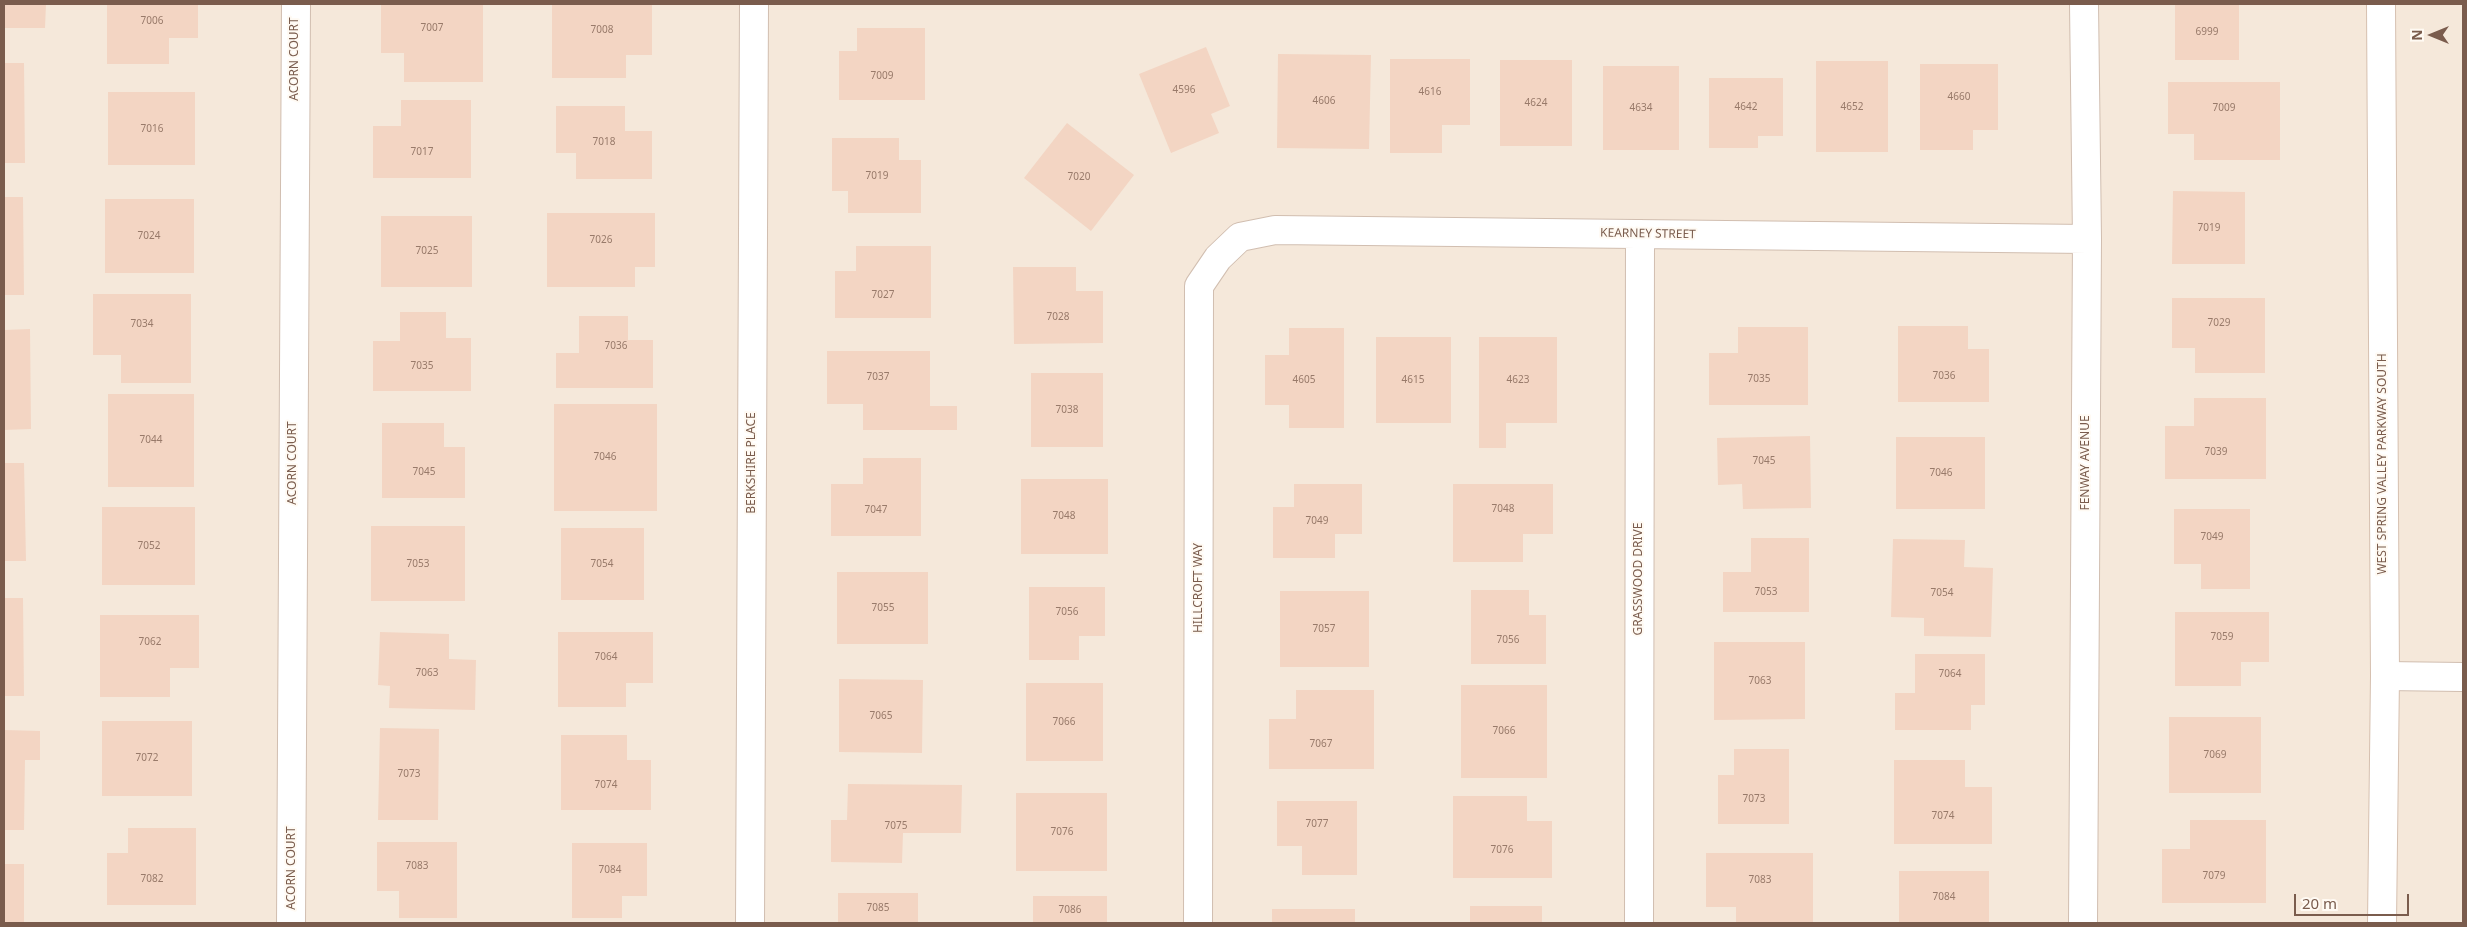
<!DOCTYPE html>
<html>
<head>
<meta charset="utf-8">
<style>
	body { margin:0 }
	#map { position:relative; width:2467px; height:927px; overflow:hidden; background:#fdf6ec; font-family:"Noto Sans",sans-serif }
	canvas { display:block }
	.frame { position:absolute; inset:0; border:5px solid #7a5c4d; pointer-events:none }
	.north { position:absolute; left:2407px; top:10px; width:50px; height:50px; -webkit-text-stroke:4px #fffaf3; paint-order:stroke; rotate:270deg; font-size:14px; font-weight:700; line-height:20px; text-align:center; color:#7a5c4d }
	.north::after { content:''; display:block; margin:auto; width:18px; height:22px; background:#7a5c4d; clip-path:polygon(50% 0,100% 100%,50% 72%,0 100%) }
	.scale { position:absolute; left:2294px; top:894px; width:115px; height:22px; box-sizing:border-box; border:2px solid #7a5c4d; border-top:0; padding-left:6px; font-size:15px; line-height:18px; white-space:nowrap; color:#7a5c4d; -webkit-text-stroke:4px #fffaf3; paint-order:stroke }
</style>
</head>
<body>
<div id="map">
<canvas width="2467" height="927"></canvas>
<div class="frame"></div>
<div class="north">N</div>
<div class="scale">20 m</div>
</div>
<script>
const ctx = document.querySelector('canvas').getContext('2d');
ctx.lineJoin = 'round';
function fillPath(path, color) {
  ctx.fillStyle = color;
  ctx.fill(path, 'evenodd');
}
function toPath(rows) {
  const path = new Path2D();
  for (const r of rows) {
    path.moveTo(r[0], r[1]);
    for (let i = 2; i < r.length; i += 2) path.lineTo(r[i], r[i + 1]);
  }
  return path;
}
function strokePath(path, color, width, dash) {
  ctx.strokeStyle = color;
  ctx.lineWidth = width;
  ctx.lineCap = dash ? 'butt' : 'round';
  ctx.setLineDash(dash || []);
  ctx.stroke(path);
}
function label(font, color, halo, rows, align = 'center') {
  ctx.font = font + ' "Noto Sans",sans-serif';
  ctx.lineWidth = 4;
  ctx.setLineDash([]);
  ctx.textBaseline = 'middle';
  ctx.strokeStyle = halo;
  ctx.fillStyle = color;
  for (const [text, x, y, turn = 0] of rows) {
    ctx.save();
    ctx.translate(x, y);
    ctx.rotate((+turn || 0) * Math.PI / 180);
    ctx.textAlign = isNaN(turn) ? turn : align;
    if (halo) ctx.strokeText(text, 0, 0);
    ctx.fillText(text, 0, 0);
    ctx.restore();
  }
}
const residential = toPath([
	[4,4,2463,4,2463,923,4,923]
]);
const building = toPath([
	[4,4,46,4,45,28,4,28],
	[107,4,198,4,198,38,169,38,169,64,107,64],
	[381,4,483,4,483,82,404,82,404,53,381,53],
	[552,4,652,4,652,55,626,55,626,78,552,78],
	[2175,4,2239,4,2239,60,2175,60],
	[857,28,925,28,925,100,839,100,839,51,857,51],
	[1206,47,1230,106,1211,114,1219,133,1171,153,1139,74],
	[1278,54,1371,55,1369,149,1277,148],
	[1390,59,1470,59,1470,125,1442,125,1442,153,1390,153],
	[1500,60,1572,60,1572,146,1500,146],
	[1816,61,1888,61,1888,152,1816,152],
	[4,63,24,63,25,163,4,163],
	[1920,64,1998,64,1998,130,1973,130,1973,150,1920,150],
	[1603,66,1679,66,1679,150,1603,150],
	[1709,78,1783,78,1783,136,1758,136,1758,148,1709,148],
	[2168,82,2280,82,2280,160,2194,160,2194,134,2168,134],
	[108,92,195,92,195,165,108,165],
	[401,100,471,100,471,178,373,178,373,126,401,126],
	[556,106,625,106,625,131,652,131,652,179,576,179,576,153,556,153],
	[1067,123,1134,175,1091,231,1024,178],
	[832,138,899,138,899,160,921,160,921,213,848,213,848,191,832,191],
	[2173,191,2245,192,2245,264,2172,264],
	[4,197,23,197,24,295,4,295],
	[105,199,194,199,194,273,105,273],
	[547,213,655,213,655,267,635,267,635,287,547,287],
	[381,216,472,216,472,287,381,287],
	[856,246,931,246,931,318,835,318,835,271,856,271],
	[1013,267,1076,267,1076,291,1103,291,1103,343,1014,344],
	[93,294,191,294,191,383,121,383,121,355,93,355],
	[2172,298,2265,298,2265,373,2195,373,2195,348,2172,348],
	[400,312,446,312,446,338,471,338,471,391,373,391,373,341,400,341],
	[579,316,628,316,628,340,653,340,653,388,556,388,556,353,579,353],
	[1898,326,1968,326,1968,349,1989,349,1989,402,1898,402],
	[1738,327,1808,327,1808,405,1709,405,1709,353,1738,353],
	[1289,328,1344,328,1344,428,1289,428,1289,405,1265,405,1265,355,1289,355],
	[30,329,31,429,4,430,4,330],
	[1376,337,1451,337,1451,423,1376,423],
	[1479,337,1557,337,1557,423,1506,423,1506,448,1479,448],
	[827,351,930,351,930,406,957,406,957,430,863,430,863,404,827,404],
	[1031,373,1103,373,1103,447,1031,447],
	[108,394,194,394,194,487,108,487],
	[2194,398,2266,398,2266,479,2165,479,2165,426,2194,426],
	[554,404,657,404,657,511,554,511],
	[382,423,444,423,444,447,465,447,465,498,382,498],
	[1810,436,1811,508,1743,509,1742,484,1718,485,1717,438],
	[1896,437,1985,437,1985,509,1896,509],
	[863,458,921,458,921,536,831,536,831,484,863,484],
	[4,463,24,463,26,561,4,561],
	[1021,479,1108,479,1108,554,1021,554],
	[1294,484,1362,484,1362,534,1335,534,1335,558,1273,558,1273,507,1294,507],
	[1453,484,1553,484,1553,534,1523,534,1523,562,1453,562],
	[102,507,195,507,195,585,102,585],
	[2174,509,2250,509,2250,589,2201,589,2201,564,2174,564],
	[371,526,465,526,465,601,371,601],
	[561,528,644,528,644,600,561,600],
	[1751,538,1809,538,1809,612,1723,612,1723,572,1751,572],
	[1893,539,1965,540,1964,567,1993,568,1991,637,1924,636,1924,618,1891,617],
	[837,572,928,572,928,644,837,644],
	[1029,587,1105,587,1105,636,1079,636,1079,660,1029,660],
	[1471,590,1529,590,1529,615,1546,615,1546,664,1471,664],
	[1280,591,1369,591,1369,667,1280,667],
	[4,598,23,598,24,696,4,696],
	[2175,612,2269,612,2269,662,2241,662,2241,686,2175,686],
	[100,615,199,615,199,668,170,668,170,697,100,697],
	[380,632,449,634,449,659,476,660,475,710,389,708,390,686,378,685],
	[558,632,653,632,653,683,626,683,626,707,558,707],
	[1714,642,1805,642,1805,719,1714,720],
	[1915,654,1985,654,1985,705,1971,705,1971,730,1895,730,1895,693,1915,693],
	[839,679,923,680,922,753,839,752],
	[1026,683,1103,683,1103,761,1026,761],
	[1461,685,1547,685,1547,778,1461,778],
	[1296,690,1374,690,1374,769,1269,769,1269,719,1296,719],
	[2169,717,2261,717,2261,793,2169,793],
	[102,721,192,721,192,796,102,796],
	[380,728,439,729,438,820,378,820],
	[4,730,40,731,40,760,25,760,24,830,4,830],
	[561,735,627,735,627,760,651,760,651,810,561,810],
	[1734,749,1789,749,1789,824,1718,824,1718,775,1734,775],
	[1894,760,1965,760,1965,787,1992,787,1992,844,1894,844],
	[848,784,962,785,961,833,903,833,902,863,831,862,831,820,847,820],
	[1016,793,1107,793,1107,871,1016,871],
	[1453,796,1527,796,1527,821,1552,821,1552,878,1453,878],
	[1277,801,1357,801,1357,875,1302,875,1302,846,1277,846],
	[2190,820,2266,820,2266,903,2162,903,2162,849,2190,849],
	[128,828,196,828,196,905,107,905,107,853,128,853],
	[377,842,457,842,457,918,399,918,399,891,377,891],
	[572,843,647,843,647,896,622,896,622,918,572,918],
	[1706,853,1813,853,1813,923,1736,923,1736,907,1706,907],
	[4,864,24,864,24,923,4,923],
	[1899,871,1989,871,1989,923,1899,923],
	[838,893,918,893,918,923,838,923],
	[1033,896,1107,896,1107,923,1033,923],
	[1470,906,1542,906,1542,923,1470,923],
	[1272,909,1355,909,1355,923,1272,923]
]);
const street = toPath([
	[2385,676,2463,677],
	[291,923,296,4],
	[750,923,754,4],
	[1198,923,1199,286,1218,258,1240,237,1275,230,2087,239],
	[1639,923,1640,234],
	[2083,923,2087,239,2084,4]
]);
const secondary = toPath([
	[2381,4,2385,676,2382,923]
]);
const numberNames = [
	["7006",152,21],
	["7007",432,28],
	["7008",602,30],
	["6999",2207,32],
	["7009",882,76],
	["4596",1184,90],
	["4616",1430,92],
	["4660",1959,97],
	["4606",1324,101],
	["4624",1536,103],
	["4642",1746,107],
	["4652",1852,107],
	["4634",1641,108],
	["7009",2224,108],
	["7016",152,129],
	["7018",604,142],
	["7017",422,152],
	["7019",877,176],
	["7020",1079,177],
	["7019",2209,228],
	["7024",149,236],
	["7026",601,240],
	["7025",427,251],
	["7027",883,295],
	["7028",1058,317],
	["7029",2219,323],
	["7034",142,324],
	["7036",616,346],
	["7035",422,366],
	["7036",1944,376],
	["7037",878,377],
	["7035",1759,379],
	["4605",1304,380],
	["4615",1413,380],
	["4623",1518,380],
	["7038",1067,410],
	["7044",151,440],
	["7039",2216,452],
	["7046",605,457],
	["7045",1764,461],
	["7045",424,472],
	["7046",1941,473],
	["7048",1503,509],
	["7047",876,510],
	["7048",1064,516],
	["7049",1317,521],
	["7049",2212,537],
	["7052",149,546],
	["7053",418,564],
	["7054",602,564],
	["7053",1766,592],
	["7054",1942,593],
	["7055",883,608],
	["7056",1067,612],
	["7057",1324,629],
	["7059",2222,637],
	["7056",1508,640],
	["7062",150,642],
	["7064",606,657],
	["7063",427,673],
	["7064",1950,674],
	["7063",1760,681],
	["7065",881,716],
	["7066",1064,722],
	["7066",1504,731],
	["7067",1321,744],
	["7069",2215,755],
	["7072",147,758],
	["7073",409,774],
	["7074",606,785],
	["7073",1754,799],
	["7074",1943,816],
	["7077",1317,824],
	["7075",896,826],
	["7076",1062,832],
	["7076",1502,850],
	["7083",417,866],
	["7084",610,870],
	["7079",2214,876],
	["7082",152,879],
	["7083",1760,880],
	["7084",1944,897],
	["7085",878,908],
	["7086",1070,910]
];
const streetNames = [
	["ACORN COURT",295,59,-90],
	["KEARNEY STREET",1648,234,1],
	["ACORN COURT",293,463,-90],
	["BERKSHIRE PLACE",752,463,-90],
	["FENWAY AVENUE",2086,463,-90],
	["WEST SPRING VALLEY PARKWAY SOUTH",2383,464,-90],
	["GRASSWOOD DRIVE",1639,579,-90],
	["HILLCROFT WAY",1199,588,-90],
	["ACORN COURT",292,868,-90]
];
fillPath(residential, '#f5e8da');
fillPath(building, '#f3d5c3');
strokePath(street, '#d1beb0', 30);
strokePath(secondary, '#d6c0b0', 30);
strokePath(street, '#fff', 28);
strokePath(secondary, '#fff', 28);
label('10px', '#987a6a', null, numberNames);
label('12px', '#7a5c4d', '#fffaf3', streetNames);
</script>
</body>
</html>
